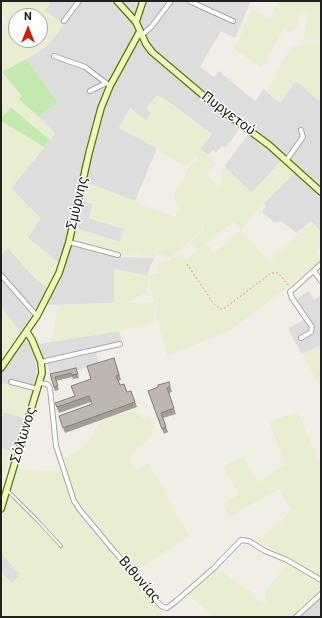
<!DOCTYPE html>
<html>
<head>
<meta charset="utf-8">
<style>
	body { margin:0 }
	#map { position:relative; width:322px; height:618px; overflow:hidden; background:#f0eee7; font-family:Roboto,sans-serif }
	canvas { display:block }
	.frame { position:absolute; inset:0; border:2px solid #202020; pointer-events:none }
	.north { position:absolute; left:8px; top:8px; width:40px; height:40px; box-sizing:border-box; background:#fff; border:1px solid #a6a6a6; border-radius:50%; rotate:0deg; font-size:11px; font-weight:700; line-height:16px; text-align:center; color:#202020 }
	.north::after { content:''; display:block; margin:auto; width:14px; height:18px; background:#ca1e06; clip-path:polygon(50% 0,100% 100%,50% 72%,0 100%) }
</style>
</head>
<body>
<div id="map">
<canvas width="322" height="618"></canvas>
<div class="frame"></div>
<div class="north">N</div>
</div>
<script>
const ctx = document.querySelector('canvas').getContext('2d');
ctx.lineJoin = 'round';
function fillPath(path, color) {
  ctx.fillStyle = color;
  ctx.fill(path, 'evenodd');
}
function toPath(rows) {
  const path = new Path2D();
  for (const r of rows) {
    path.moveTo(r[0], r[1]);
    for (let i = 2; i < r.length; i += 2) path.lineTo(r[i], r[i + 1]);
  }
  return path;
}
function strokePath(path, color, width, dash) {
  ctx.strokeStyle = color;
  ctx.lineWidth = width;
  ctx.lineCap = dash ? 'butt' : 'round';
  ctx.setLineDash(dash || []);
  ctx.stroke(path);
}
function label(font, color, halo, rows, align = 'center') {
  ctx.font = font + ' Roboto,sans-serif';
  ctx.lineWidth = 3;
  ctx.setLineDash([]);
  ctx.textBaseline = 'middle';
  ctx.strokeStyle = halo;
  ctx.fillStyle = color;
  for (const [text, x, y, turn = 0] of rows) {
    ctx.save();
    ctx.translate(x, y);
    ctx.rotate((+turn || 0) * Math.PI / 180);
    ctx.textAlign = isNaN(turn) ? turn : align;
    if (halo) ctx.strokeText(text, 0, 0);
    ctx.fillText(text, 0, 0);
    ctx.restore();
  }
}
const residential = toPath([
	[46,1,251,1,235,38,221,31,200,67,214,77,219,71,255,101,264,89,280,102,296,81,321,102,321,192,318,195,321,198,321,232,311,221,297,233,281,221,275,223,262,212,266,206,264,203,298,169,285,156,252,193,224,167,252,129,244,123,225,148,222,146,216,153,213,150,208,155,200,149,212,134,162,97,156,96,147,108,152,112,146,121,130,108,119,128,157,148,135,201,78,180,75,198,93,204,89,218,124,229,120,242,69,226,65,242,120,257,154,258,147,276,115,269,115,303,39,305,20,332,1,307,1,255,8,248,35,278,53,292,65,268,50,257,28,238,40,218,11,188,55,134,39,117,58,102,26,59,47,46,45,10,50,4],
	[309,291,314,300,321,295,321,345,302,354,288,329,308,317,296,299],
	[119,331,122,341,44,358,39,344],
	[26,339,30,346,36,364,36,374,34,386,12,380,10,385,1,383,1,372],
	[96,353,99,364,51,378,47,364],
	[4,412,24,418,12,452,1,448,1,419],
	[1,553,20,574,12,583,1,572],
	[321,597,321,617,300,617]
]);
const farmland = toPath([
	[1,1,46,1,50,4,45,10,64,25,47,46,26,59,2,72,22,96,19,99,35,113,55,134,50,140,11,107,1,119,1,27,9,22,1,14],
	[16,16,40,16,40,40,16,40],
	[282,1,321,2,321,40,303,40,308,14,301,11,298,25,292,33,284,28,262,68,234,49,252,10,269,19,278,2,282,2],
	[305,44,321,44,321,102,296,81,280,103,267,92,279,66,292,47],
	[156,96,162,98,211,134,200,149,217,164,211,170,207,166,210,170,207,174,219,187,224,166,252,193,281,161,294,173,263,203,241,230,233,222,206,244,213,253,241,230,269,261,311,222,321,233,321,246,315,251,321,258,321,261,231,330,167,356,154,304,154,323,119,331,51,342,58,305,114,303,114,269,148,276,160,272,158,265,173,258,156,253,154,258,137,255,126,255,73,241,75,228,120,242,124,229,89,218,93,204,82,200,86,182,135,201,143,206,176,217,179,210,174,194,188,171,188,167,191,164,200,161,195,156,186,166,175,161,157,148,120,128,130,109,146,121,152,113,147,109],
	[192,224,206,229,190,242,197,251,186,260,182,255,173,258,175,253,202,231,202,228],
	[148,277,154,302,127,303,135,297,146,294],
	[1,121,44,147,11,188,40,218,28,238,59,263,47,288,35,278,8,248,1,255],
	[1,307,22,334,1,363],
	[321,345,321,388,302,354],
	[1,383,32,391,24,418,4,412,1,419],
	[136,411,144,419,149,417,152,419,154,427,151,436,146,442,138,448,131,456,131,462,135,468,137,469,148,463,165,489,171,509,176,514,189,536,134,572,79,502,72,487,63,458,80,450,88,443,99,423,107,418,128,412],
	[298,412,321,467,321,574,319,576,256,540,277,526,291,510,279,489,229,517,223,505,238,494,223,466,244,457,258,482,285,465,269,422,275,419],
	[1,448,12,452,1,483],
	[18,469,61,471,68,494,76,510,122,565,162,612,159,617,1,617,1,572,12,583,20,574,1,553,1,522],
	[286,563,321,584,321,590,291,617,214,617,188,595,217,568,251,592,256,599,267,604,265,595,266,590,278,576]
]);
const grass = toPath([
	[26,59,58,102,39,117,19,99,22,96,2,72],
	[11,107,50,140,44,147,1,121,1,119]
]);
const path = toPath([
	[187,264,213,303,220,309,225,308,271,273,278,273,290,287]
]);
const lane = toPath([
	[8,491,37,520,61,546]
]);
const street = toPath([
	[189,1,233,21],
	[64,21,79,1],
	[142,35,152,26,171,1],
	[54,56,85,67,110,86],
	[90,91,106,83],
	[286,161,303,137,301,130],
	[69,242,118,255],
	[314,271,321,281],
	[1,275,37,316],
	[301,338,311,332,312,327,292,298,290,292,321,264],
	[41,362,120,344],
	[11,382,38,389],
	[40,383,47,384,50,388,56,446,74,501,80,510,114,551,141,581,161,606,167,608,175,602,214,568,241,540,249,541,265,551,287,560,321,580],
	[296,617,321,594]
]);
const secondary = toPath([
	[117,1,136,22,146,44,152,52,211,102,269,145,321,192],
	[136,22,143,1],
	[1,368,37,316,59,273,69,242,89,153,101,108,110,86,140,31],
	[1,509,42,373,41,362,32,340,27,332]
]);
const wall = toPath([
	[116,363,121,380,118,381,120,385,127,392,131,391,137,407,65,433,59,416,92,404,91,402,59,413,55,403,75,396,91,379],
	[77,371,79,378,73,379,72,377,56,381,59,390,55,391,50,374],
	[169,382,172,392,169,393,176,414,163,418,168,432,164,434,150,396]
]);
const building = toPath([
	[114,358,119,375,116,376,120,385,124,384,127,392,131,391,135,402,63,428,59,416,92,404,89,396,57,407,55,403,75,396,71,386,91,379,87,366,114,358],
	[76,368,78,374,72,375,71,373,55,377,58,386,54,387,50,374,76,368],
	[169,382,170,386,167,388,174,408,161,413,166,427,162,429,148,391,158,387,158,385,169,382]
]);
const streetNames = [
	["Πυργετού",228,114,37],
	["Σμύρνης",78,203,-77],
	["Σόλωνος",24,435,-73],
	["Βιθυνίας",139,580,49]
];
fillPath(residential, '#dedddd');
fillPath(farmland, '#e9eed3');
fillPath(grass, '#c4e9af');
strokePath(lane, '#a7a7a7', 4);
strokePath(street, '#a7a7a7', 6);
strokePath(secondary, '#5d7608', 8);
strokePath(path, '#f69173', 1, [2, 2]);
strokePath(lane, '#fff', 2);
strokePath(street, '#fff', 4);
strokePath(secondary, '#eef8be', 5.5);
fillPath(wall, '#a39d97');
fillPath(building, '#bdb7b0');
strokePath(building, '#84807b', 1);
label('14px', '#202020', '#fff', streetNames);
</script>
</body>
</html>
